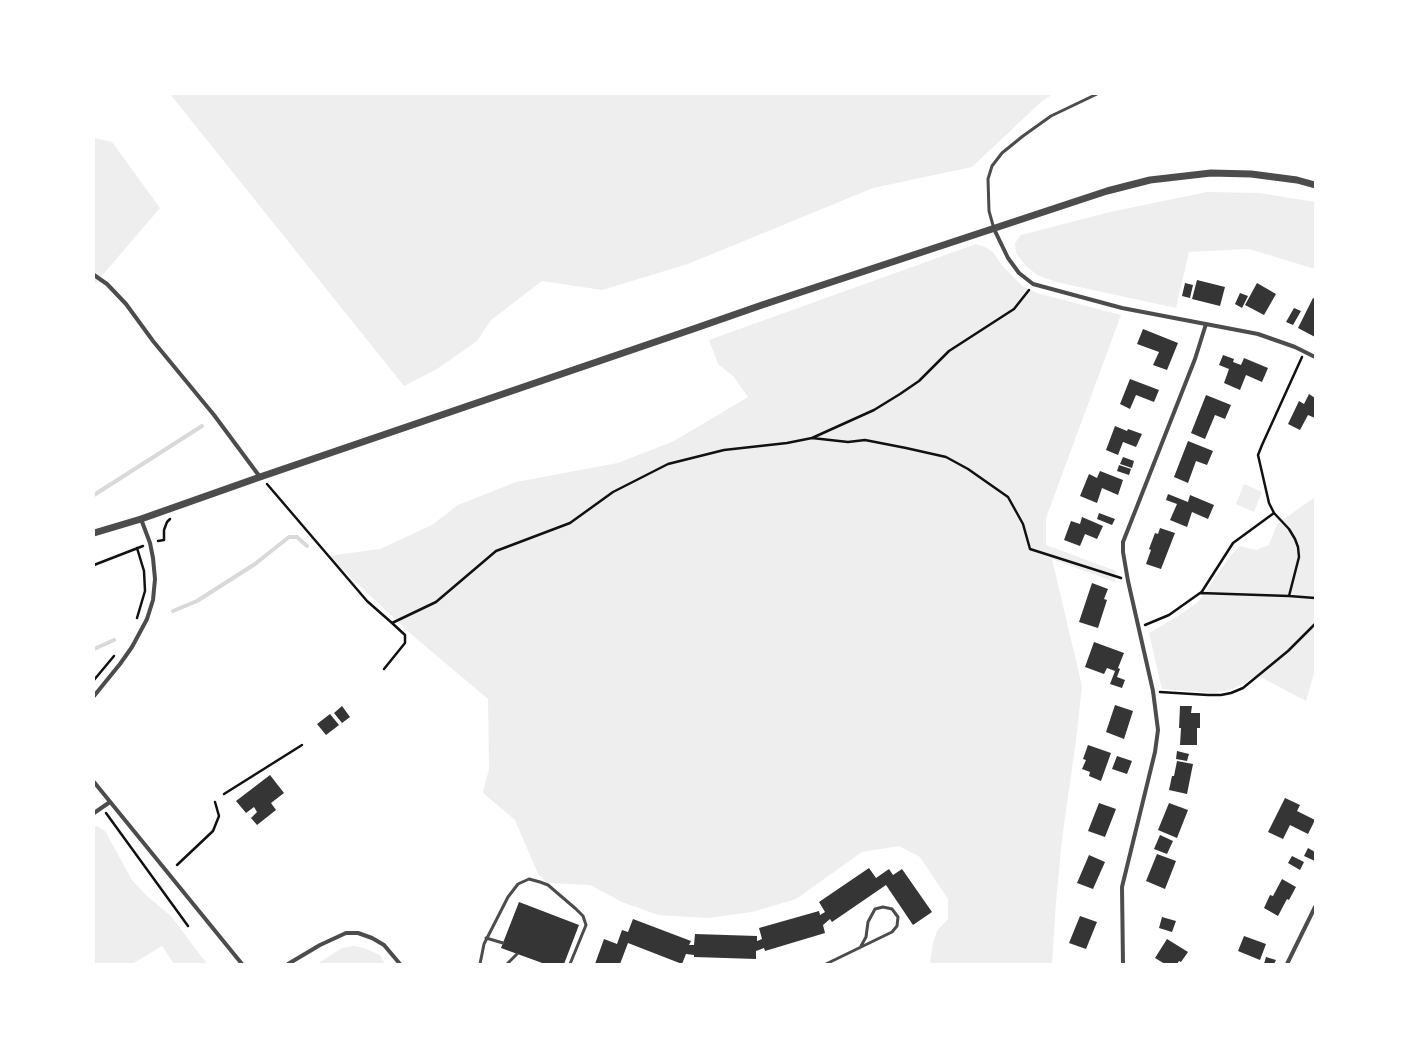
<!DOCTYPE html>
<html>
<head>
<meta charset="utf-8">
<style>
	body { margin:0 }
	#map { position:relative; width:1409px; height:1058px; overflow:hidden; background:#fff; font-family:"Exo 2",sans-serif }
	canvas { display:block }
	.frame { position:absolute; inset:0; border:95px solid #fff; pointer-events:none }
</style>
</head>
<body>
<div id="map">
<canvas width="1409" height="1058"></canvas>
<div class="frame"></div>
</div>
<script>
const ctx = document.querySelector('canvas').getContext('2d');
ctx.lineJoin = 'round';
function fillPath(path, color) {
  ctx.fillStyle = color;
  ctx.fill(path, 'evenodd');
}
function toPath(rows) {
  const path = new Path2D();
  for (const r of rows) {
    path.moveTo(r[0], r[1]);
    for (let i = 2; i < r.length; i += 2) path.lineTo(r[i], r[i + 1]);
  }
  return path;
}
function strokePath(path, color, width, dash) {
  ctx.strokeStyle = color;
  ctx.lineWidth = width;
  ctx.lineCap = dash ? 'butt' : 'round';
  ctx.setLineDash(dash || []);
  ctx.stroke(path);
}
const green = toPath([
	[170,94,1053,94,1042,101,972,167,873,188,688,264,602,290,542,281,491,320,477,341,437,369,404,386],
	[94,138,112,142,160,208,94,285],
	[1207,192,1260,193,1315,202,1315,269,1249,249,1189,252,1176,308,1056,282,1037,275,1025,265,1016,253,1015,243,1021,235,1110,212],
	[976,244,985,247,993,252,1001,264,1022,286,1037,293,1121,315,1046,518,1046,545,1116,571,1115,582,1052,559,1082,686,1077,733,1062,839,1056,902,1052,964,930,964,933,943,937,931,948,919,948,899,920,857,899,846,862,852,796,899,752,912,708,918,658,915,622,902,590,885,547,883,538,874,515,820,483,793,489,769,488,699,412,635,328,556,380,549,432,525,458,505,516,482,618,463,674,441,748,397,734,377,718,364,709,340],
	[1244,484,1262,492,1254,512,1236,504],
	[1315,497,1315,670,1306,701,1257,675,1243,684,1230,690,1213,693,1162,689,1149,633,1175,618,1198,602,1231,555,1240,546,1256,550,1269,545,1277,524],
	[97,826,105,831,132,880,147,896,171,916,207,964,174,964,162,946,132,964,94,964,94,827],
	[354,946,364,948,380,955,385,964,317,964,342,948]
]);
const stream = toPath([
	[94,495,202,426],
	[173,611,197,601,255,564,289,537,297,537,307,546],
	[94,649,114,640]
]);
const building = toPath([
	[1197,280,1225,287,1220,306,1192,299],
	[1185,283,1193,285,1190,298,1182,296],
	[1257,283,1276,294,1264,315,1245,305],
	[1240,293,1248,296,1242,308,1235,304],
	[1313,298,1315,299,1315,337,1298,328],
	[1294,308,1301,311,1293,325,1286,322],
	[1143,329,1178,343,1167,370,1153,365,1159,352,1137,344],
	[1223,355,1234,359,1233,362,1241,365,1244,358,1268,368,1262,382,1246,375,1240,390,1224,383,1229,369,1219,365],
	[1130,379,1159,390,1154,402,1136,395,1130,409,1120,404],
	[1309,394,1315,398,1315,418,1308,415,1300,430,1288,424,1299,401,1304,404],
	[1206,395,1231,405,1225,419,1215,415,1205,439,1191,433],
	[1115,426,1127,431,1128,429,1142,434,1136,447,1123,442,1118,455,1106,450],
	[1188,441,1213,451,1207,465,1196,461,1188,483,1174,477],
	[1123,457,1134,461,1132,468,1120,464],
	[1119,465,1131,469,1129,475,1117,471],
	[1100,471,1123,480,1118,495,1102,488,1097,503,1080,496,1089,474,1097,478],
	[1168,494,1188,502,1190,495,1214,505,1208,519,1192,512,1187,527,1170,520,1177,504,1166,500],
	[1099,513,1115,519,1112,525,1097,519],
	[1082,517,1103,526,1097,539,1085,534,1080,546,1064,540,1071,521,1080,524],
	[1160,528,1175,533,1161,569,1146,564,1151,550,1149,549,1155,533,1158,534],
	[1092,583,1108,589,1104,599,1107,600,1098,628,1079,622],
	[1094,642,1124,653,1118,668,1120,669,1117,677,1125,680,1122,688,1110,684,1115,671,1107,668,1104,674,1085,667],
	[1115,705,1133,711,1124,739,1106,732],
	[342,706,350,717,342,723,334,713],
	[1180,706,1192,706,1191,713,1200,713,1200,728,1197,728,1197,745,1180,745,1181,728,1179,728],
	[330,714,339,725,326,735,317,724],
	[1088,745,1111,753,1101,781,1089,776,1090,772,1082,769,1086,760,1083,759],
	[1177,751,1189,754,1187,761,1176,759],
	[1117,756,1132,761,1127,774,1112,769],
	[1177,761,1193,764,1187,794,1169,790,1172,776,1174,776],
	[270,775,284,793,271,803,276,810,257,825,251,818,257,812,254,807,246,813,236,801],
	[1285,798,1300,805,1297,811,1315,820,1308,834,1290,825,1283,839,1268,832],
	[1099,803,1116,809,1105,837,1088,831],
	[1169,803,1188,810,1177,838,1158,830],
	[1160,835,1173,841,1167,854,1154,849],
	[1308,848,1315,852,1315,861,1304,856],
	[1157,854,1176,861,1165,889,1146,881],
	[1089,855,1105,862,1093,889,1077,883],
	[1292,856,1304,862,1300,870,1288,863],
	[869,868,876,878,889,869,893,875,902,869,932,912,913,925,886,885,832,922,830,919,823,925,825,933,765,951,764,948,756,951,756,959,694,957,694,955,686,954,682,964,628,943,620,964,595,964,604,939,617,944,622,930,628,932,633,919,691,941,689,945,694,945,695,934,757,936,757,941,762,939,759,928,819,911,820,915,825,912,819,902],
	[1282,879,1296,887,1289,900,1287,899,1278,916,1264,908,1270,895,1273,896],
	[519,902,579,925,564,964,545,964,501,948],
	[1080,916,1097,922,1086,949,1069,943],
	[1162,917,1176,921,1172,932,1159,928],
	[1244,936,1266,944,1260,960,1238,951],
	[1167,939,1188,952,1181,962,1179,961,1177,964,1165,964,1155,958],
	[1266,957,1276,960,1274,964,1264,964]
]);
const path = toPath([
	[812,438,874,410,900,394,919,381,949,351,1014,309,1029,290],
	[267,484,367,601,392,623,436,602,496,551,570,523,613,492,668,464,724,450,787,443,812,438,848,442,865,440,906,448,946,457,968,469,1008,497,1023,524,1030,549,1121,578],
	[158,541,164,540,164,530,167,522,170,519],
	[137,548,144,571,145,591,137,618],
	[94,565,143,546],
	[1201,593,1233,543,1274,513],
	[1289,596,1299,557,1298,547,1295,539,1289,529,1274,513,1269,503,1258,455,1262,445,1302,357],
	[1145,625,1169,615,1200,593,1289,596,1315,598],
	[384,669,405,643,405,635,392,623],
	[94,680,114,656],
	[1160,692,1208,695,1221,695,1231,693,1243,688,1288,651,1315,624],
	[224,794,302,745],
	[106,813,188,926],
	[177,865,213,831,219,816,215,802]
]);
const service = toPath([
	[994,229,989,211,988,179,992,166,1002,153,1023,136,1051,116,1097,94],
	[486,938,503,943],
	[480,964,484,944,508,897,518,884,529,879,540,882,548,885,576,909,583,916,586,925,570,964],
	[507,964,517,954],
	[826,964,892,932,897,926,898,917,892,909,883,907,875,909,868,922,866,937,861,946]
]);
const minor = toPath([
	[994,229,1008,258,1019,273,1033,284,1122,308,1258,334,1295,347,1315,357],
	[94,275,107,284,126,304,153,341,214,415,260,477],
	[94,696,120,664,132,647,147,619,153,600,155,579,153,558,150,543,141,519],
	[94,782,242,964],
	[94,813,110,802],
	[288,964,320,945,346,933,358,933,372,938,384,945,400,964],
	[1123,964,1122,887,1155,752,1158,730,1153,691,1128,581,1123,552,1123,542,1195,359,1206,324],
	[1287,964,1315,907]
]);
const tertiary = toPath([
	[94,533,141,519,260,477,696,328,762,305,1107,191,1150,180,1211,173,1251,174,1297,180,1315,185]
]);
fillPath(green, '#eee');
strokePath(stream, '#d9d9d9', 4);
fillPath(building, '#353535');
strokePath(path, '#111', 2.5);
strokePath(service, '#4c4c4c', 3);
strokePath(minor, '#4c4c4c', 4);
strokePath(tertiary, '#4c4c4c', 7);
</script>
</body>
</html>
